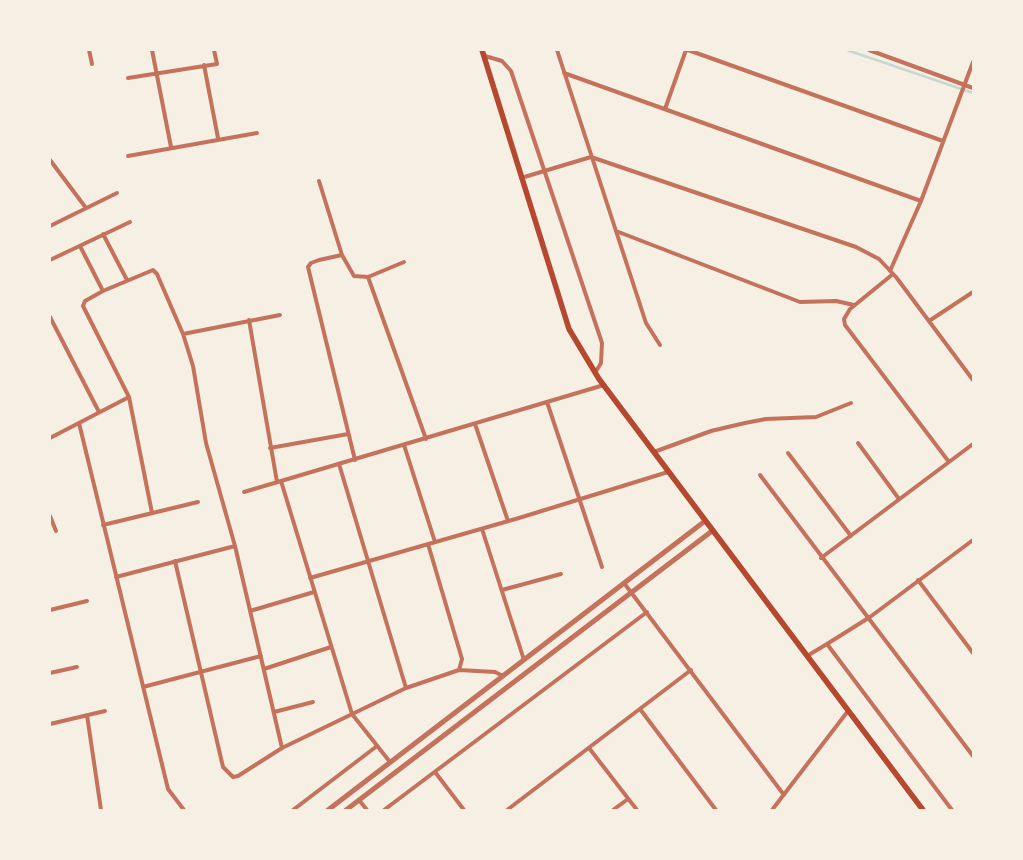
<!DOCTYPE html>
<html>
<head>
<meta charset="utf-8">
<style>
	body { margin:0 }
	#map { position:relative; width:1023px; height:860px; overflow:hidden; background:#f6efe4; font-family:Montserrat,sans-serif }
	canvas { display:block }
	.frame { position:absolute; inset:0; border:51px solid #f6efe4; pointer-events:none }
</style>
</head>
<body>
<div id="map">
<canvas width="1023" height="860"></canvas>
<div class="frame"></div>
</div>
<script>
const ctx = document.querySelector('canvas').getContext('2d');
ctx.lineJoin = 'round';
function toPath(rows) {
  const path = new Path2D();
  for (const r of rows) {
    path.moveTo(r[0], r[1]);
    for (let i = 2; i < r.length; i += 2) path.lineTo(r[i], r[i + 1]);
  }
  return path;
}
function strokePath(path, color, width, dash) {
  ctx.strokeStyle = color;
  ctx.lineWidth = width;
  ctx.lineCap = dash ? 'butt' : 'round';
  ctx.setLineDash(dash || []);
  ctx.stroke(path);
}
const stream = toPath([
	[847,50,973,93]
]);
const minor = toPath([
	[89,50,92,64],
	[152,50,171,147],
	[557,50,646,323,660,345],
	[688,50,943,141],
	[869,50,973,88],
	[485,56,502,61,511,71,602,343,601,363,595,373],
	[204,65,218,138],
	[564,73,921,201],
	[128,78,217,64,214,50],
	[665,109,686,50],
	[128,156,257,133],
	[50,160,86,208],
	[521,178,591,157,856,247,879,259,896,277,973,380],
	[319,181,342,255],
	[50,226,117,193],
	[616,231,800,302,836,301,854,305],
	[103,234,127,280],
	[80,246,103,291],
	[50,260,130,222],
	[890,271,921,201,973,62],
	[893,274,850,309,844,319,845,325,949,462],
	[368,277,426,439],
	[50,317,99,412],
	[249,320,277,482],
	[929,321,973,292],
	[183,334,280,315],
	[547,402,602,567],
	[79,423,168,789,184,810],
	[475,424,508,521],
	[50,438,129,397],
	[858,443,899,499],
	[404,445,435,542],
	[270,448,348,434],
	[654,452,711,431,745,423,766,419,816,417,851,403],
	[788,453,851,536],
	[355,460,308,267,311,263,319,260,342,255,354,276,368,277,404,262],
	[339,464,406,688],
	[760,475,973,756],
	[281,481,352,714,390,762],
	[244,492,604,385],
	[152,513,129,397,83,306,85,301,103,291,153,270,157,274,183,334,193,366,206,443,235,546,282,748],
	[50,516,56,531],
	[103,525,198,502],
	[482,529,524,660],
	[821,558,973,444],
	[175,561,223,767,233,777,238,776,282,748,406,688,459,670,462,659,428,544],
	[116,577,235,546],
	[310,578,519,518,668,472],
	[918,580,973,653],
	[624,583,784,795],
	[502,590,561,574],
	[50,610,87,601],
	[250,611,314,592],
	[827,644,870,617,973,540],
	[807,656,827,644,952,810],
	[264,669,331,647],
	[459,670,495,672,503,676],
	[50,673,77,667],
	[143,687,261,656],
	[640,709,716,810],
	[274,712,313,702],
	[87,715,101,810],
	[50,724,105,711],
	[589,748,637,810],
	[435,772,464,810],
	[359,800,367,810],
	[293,810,377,746],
	[384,810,647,612],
	[507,810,691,670],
	[613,810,628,799],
	[772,810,848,711]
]);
const tertiary = toPath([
	[328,810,705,521],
	[346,810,712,531]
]);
const secondary = toPath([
	[482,50,569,329,599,379,923,810]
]);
strokePath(stream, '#c9d6d2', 2.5);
strokePath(minor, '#c5725c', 4);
strokePath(tertiary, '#c5725c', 5);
strokePath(secondary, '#b5482f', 5.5);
</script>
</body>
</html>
